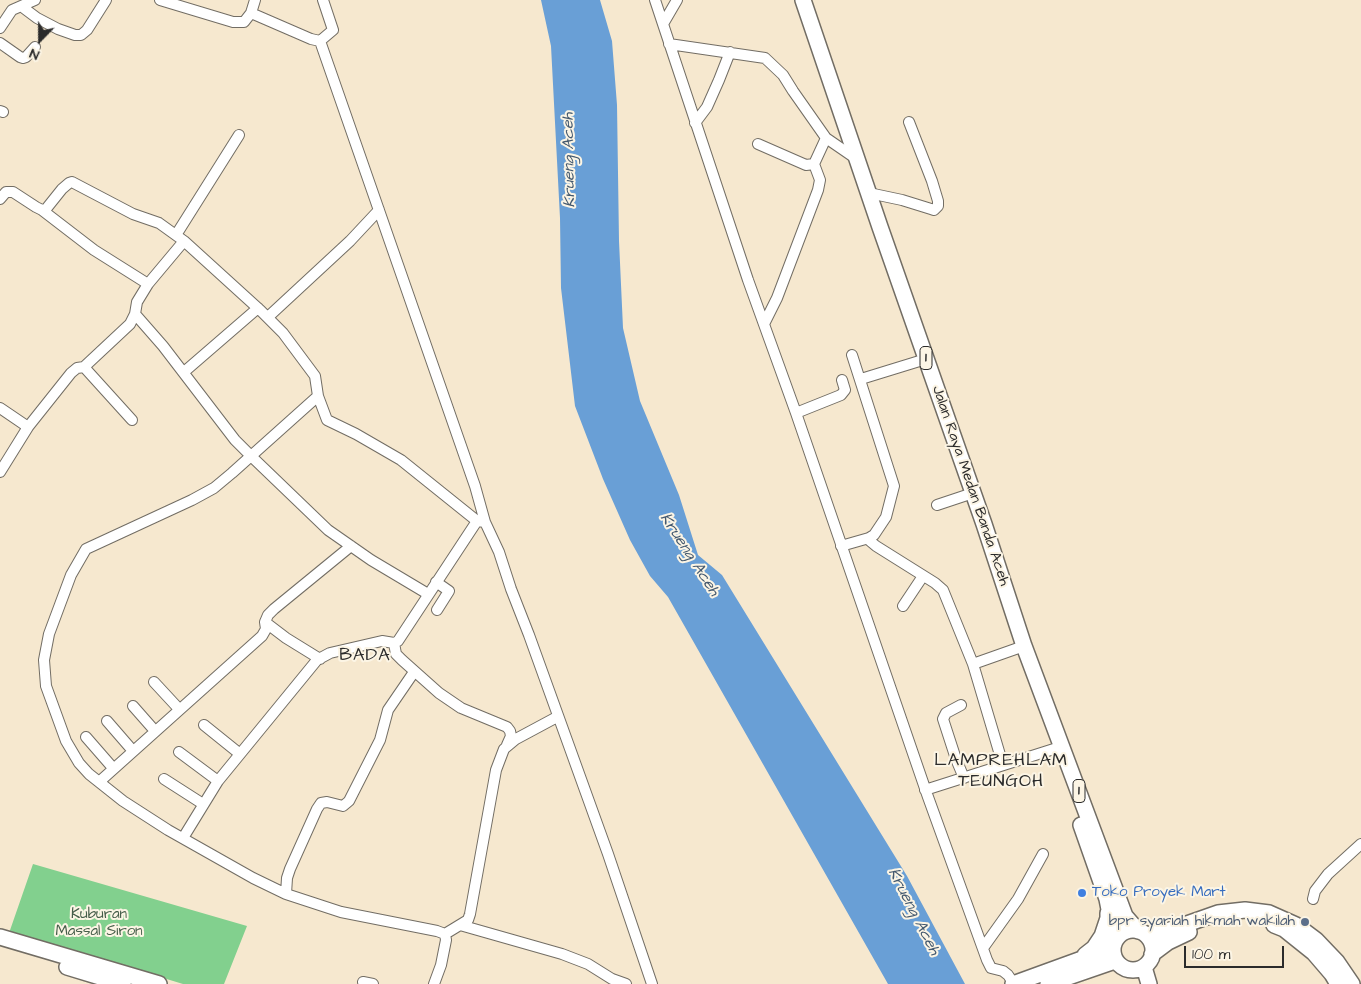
<!DOCTYPE html>
<html>
<head>
<meta charset="utf-8">
<style>
	body { margin:0 }
	#map { position:relative; width:1361px; height:984px; overflow:hidden; background:#f6e8cf; font-family:"Architects Daughter",sans-serif }
	canvas { display:block }
	.north { position:absolute; left:15px; top:15px; width:50px; height:50px; -webkit-text-stroke:4px #fcf5e5; paint-order:stroke; rotate:202deg; font-size:14px; font-weight:700; line-height:20px; text-align:center; color:#2b2b2b }
	.north::after { content:''; display:block; margin:auto; width:18px; height:22px; background:#2b2b2b; clip-path:polygon(50% 0,100% 100%,50% 72%,0 100%) }
	.scale { position:absolute; left:1184px; top:946px; width:100px; height:22px; box-sizing:border-box; border:2px solid #2b2b2b; border-top:0; padding-left:6px; font-size:15px; line-height:18px; white-space:nowrap; color:#2b2b2b; -webkit-text-stroke:4px #fcf5e5; paint-order:stroke }
</style>
</head>
<body>
<div id="map">
<canvas width="1361" height="984"></canvas>
<div class="north">N</div>
<div class="scale">100 m</div>
</div>
<script>
const ctx = document.querySelector('canvas').getContext('2d');
ctx.lineJoin = 'round';
function fillPath(path, color) {
  ctx.fillStyle = color;
  ctx.fill(path, 'evenodd');
}
function toPath(rows) {
  const path = new Path2D();
  for (const r of rows) {
    if (r.length === 3) {
      path.moveTo(r[0] + r[2], r[1]);
      path.arc(r[0], r[1], r[2], 0, 2 * Math.PI);
      continue;
    }
    path.moveTo(r[0], r[1]);
    for (let i = 2; i < r.length; i += 2) path.lineTo(r[i], r[i + 1]);
  }
  return path;
}
function strokePath(path, color, width, dash) {
  ctx.strokeStyle = color;
  ctx.lineWidth = width;
  ctx.lineCap = dash ? 'butt' : 'round';
  ctx.setLineDash(dash || []);
  ctx.stroke(path);
}
function label(font, color, halo, rows, align = 'center') {
  ctx.font = font + ' "Architects Daughter",sans-serif';
  ctx.lineWidth = 4;
  ctx.setLineDash([]);
  ctx.textBaseline = 'middle';
  ctx.strokeStyle = halo;
  ctx.fillStyle = color;
  for (const [text, x, y, turn = 0] of rows) {
    ctx.save();
    ctx.translate(x, y);
    ctx.rotate((+turn || 0) * Math.PI / 180);
    ctx.textAlign = isNaN(turn) ? turn : align;
    if (halo) ctx.strokeText(text, 0, 0);
    ctx.fillText(text, 0, 0);
    ctx.restore();
  }
}
const green = toPath([
	[33,864,247,926,224,984,183,984,111,962,8,936]
]);
const water = toPath([
	[541,0,600,0,612,41,617,105,619,241,623,328,640,401,679,495,698,555,722,575,907,876,965,984,888,984,668,597,650,576,630,540,603,479,575,406,561,288,560,218,551,46]
]);
const minor = toPath([
	[160,0,233,22,244,22,251,13,311,39,320,41],
	[323,0,333,30,320,41,475,486,485,522],
	[655,0,748,280,796,413,928,797,987,960,991,968,1003,971,1008,975,1014,984],
	[21,6,37,18,58,29,75,35,81,35,87,30,106,0],
	[251,13,255,0],
	[663,24,677,0],
	[0,28,12,10,35,0],
	[0,43,20,57,23,58,26,57,35,47],
	[669,44,765,58,783,75,793,91,826,138,858,160],
	[0,111,3,112],
	[695,123,707,107,719,80,730,52],
	[758,144,806,165,814,164],
	[869,193,902,200,931,209,934,210,938,206,938,201,932,181,909,122],
	[0,199,6,192,13,192,36,207,42,210,46,209,62,189,69,183,72,182,133,214,159,223,184,241,261,311,283,333,315,376,318,396,327,420,356,434,401,460,477,521,485,522,499,552,511,589,529,635,608,854,652,984],
	[42,210,94,250,148,284],
	[176,235,239,135],
	[135,314,163,346,235,440,251,456,328,530,371,560,428,594],
	[268,317,350,241,379,210],
	[764,324,777,298,818,190,820,180,814,164,826,138],
	[852,355,894,486,886,517,874,535,869,538],
	[84,367,132,420],
	[184,372,258,308],
	[861,379,926,359],
	[318,396,232,473,214,488,192,500,86,549,71,575,49,634,44,660,46,686,66,741,79,763,89,774,123,801,168,830,253,878,286,894,341,912,437,931,445,934],
	[0,408,28,427,0,472],
	[796,413,841,395,845,390,842,380],
	[28,427,71,373,77,368,84,367,130,324,135,314,137,302,148,284,184,241],
	[937,505,973,493],
	[841,546,869,538,870,541,876,546,935,583,943,590,973,664,1024,646],
	[436,582,449,591,437,610],
	[903,606,923,576],
	[265,622,286,638,320,659],
	[394,643,396,654,402,660,439,693,461,708,507,727,510,731,511,736,507,745],
	[973,664,1003,765],
	[154,682,179,709],
	[961,705,946,713,943,719,956,759,964,778],
	[133,706,155,731],
	[107,721,133,751],
	[204,725,240,754],
	[86,737,113,768],
	[179,752,218,781],
	[164,779,203,804],
	[99,782,262,636,266,629,265,622,268,615,274,609,351,546],
	[925,790,1057,748],
	[183,838,218,781,317,660,330,653,382,641,394,643,398,641,477,521],
	[286,894,287,878,290,869,317,809,321,803,327,802,343,806,349,801,380,740,388,710,414,672],
	[1313,899,1315,891,1328,874,1361,844],
	[460,925,562,954,588,964,612,979,626,984],
	[445,934,468,920,470,914,496,770,504,749,516,739,557,717],
	[983,948,1018,899,1043,854],
	[363,982,373,984],
	[434,984,441,965,446,940,445,934]
]);
const highway = toPath([
	[803,0,880,227,984,524,1024,646,1125,916,1138,931],
	[1081,825,1107,899,1115,940],
	[1274,925,1284,929,1314,953,1332,974,1338,984],
	[1133,950,20],
	[1146,935,1164,932,1218,913,1245,910,1269,913,1296,925,1316,940,1337,962,1352,984],
	[0,937,159,984],
	[1152,954,1168,942,1189,932],
	[1085,955,1094,948,1102,936,1108,918,1108,913],
	[67,967,123,984],
	[1144,967,1149,984],
	[1013,984,1112,948],
	[1048,984,1115,961]
]);
const markers = [
	[1082,893,5,"#3f7fe0"],
	[1305,922,5,"#5c6f8a"]
];
const shields = [
	[926,358,12],
	[1079,791,12]
];
const shieldNames = [
	["1",926,358],
	["1",1079,791]
];
const streetNames = [
	["Jalan Raya Medan Banda Aceh",970,486,71]
];
const shopNames = [
	["Toko Proyek Mart",1092,893]
];
const parkNames = [
	["Kuburan",99,915],
	["Massal Siron",99,932]
];
const serviceNames = [
	["bpr syariah hikmah wakilah",1295,922]
];
const waterNames = [
	["Krueng Aceh",570,160,-91],
	["Krueng Aceh",689,555,57],
	["Krueng Aceh",913,912,63]
];
const quarterNames = [
	["BADA",365,656],
	["LAMPREHLAM",1001,761],
	["TEUNGOH",1001,782]
];
fillPath(green, '#82d08e');
fillPath(water, '#699fd6');
strokePath(minor, '#726d64', 12);
strokePath(highway, '#726d64', 18);
strokePath(minor, '#fff', 10);
strokePath(highway, '#fff', 15);
for (const [x, y, r, color] of markers) {
  const dot = new Path2D();
  dot.arc(x, y, r, 0, 2 * Math.PI);
  ctx.fillStyle = color;
  ctx.fill(dot);
  strokePath(dot, '#fcf5e5', 2);
}
for (const [x, y, w] of shields) {
  const box = new Path2D();
  box.roundRect(x - w / 2, y - 11.5, w, 23, 4);
  ctx.fillStyle = '#fcf5e5';
  ctx.fill(box);
  strokePath(box, '#2b2b2b', 1);
}
label('bold 14px', '#2b2b2b', null, shieldNames);
label('15px', '#2b2b2b', '#fcf5e5', streetNames);
label('15px', '#366cbe', '#fcf5e5', shopNames, 'left');
label('15px', '#455d49', '#fcf5e5', parkNames);
label('15px', '#4e5e75', '#fcf5e5', serviceNames, 'right');
label('italic 16px', '#44596f', '#fcf5e5', waterNames);
ctx.letterSpacing = '1px';
label('18px', '#2b2b2b', '#fcf5e5', quarterNames);
ctx.letterSpacing = '0px';
</script>
</body>
</html>
